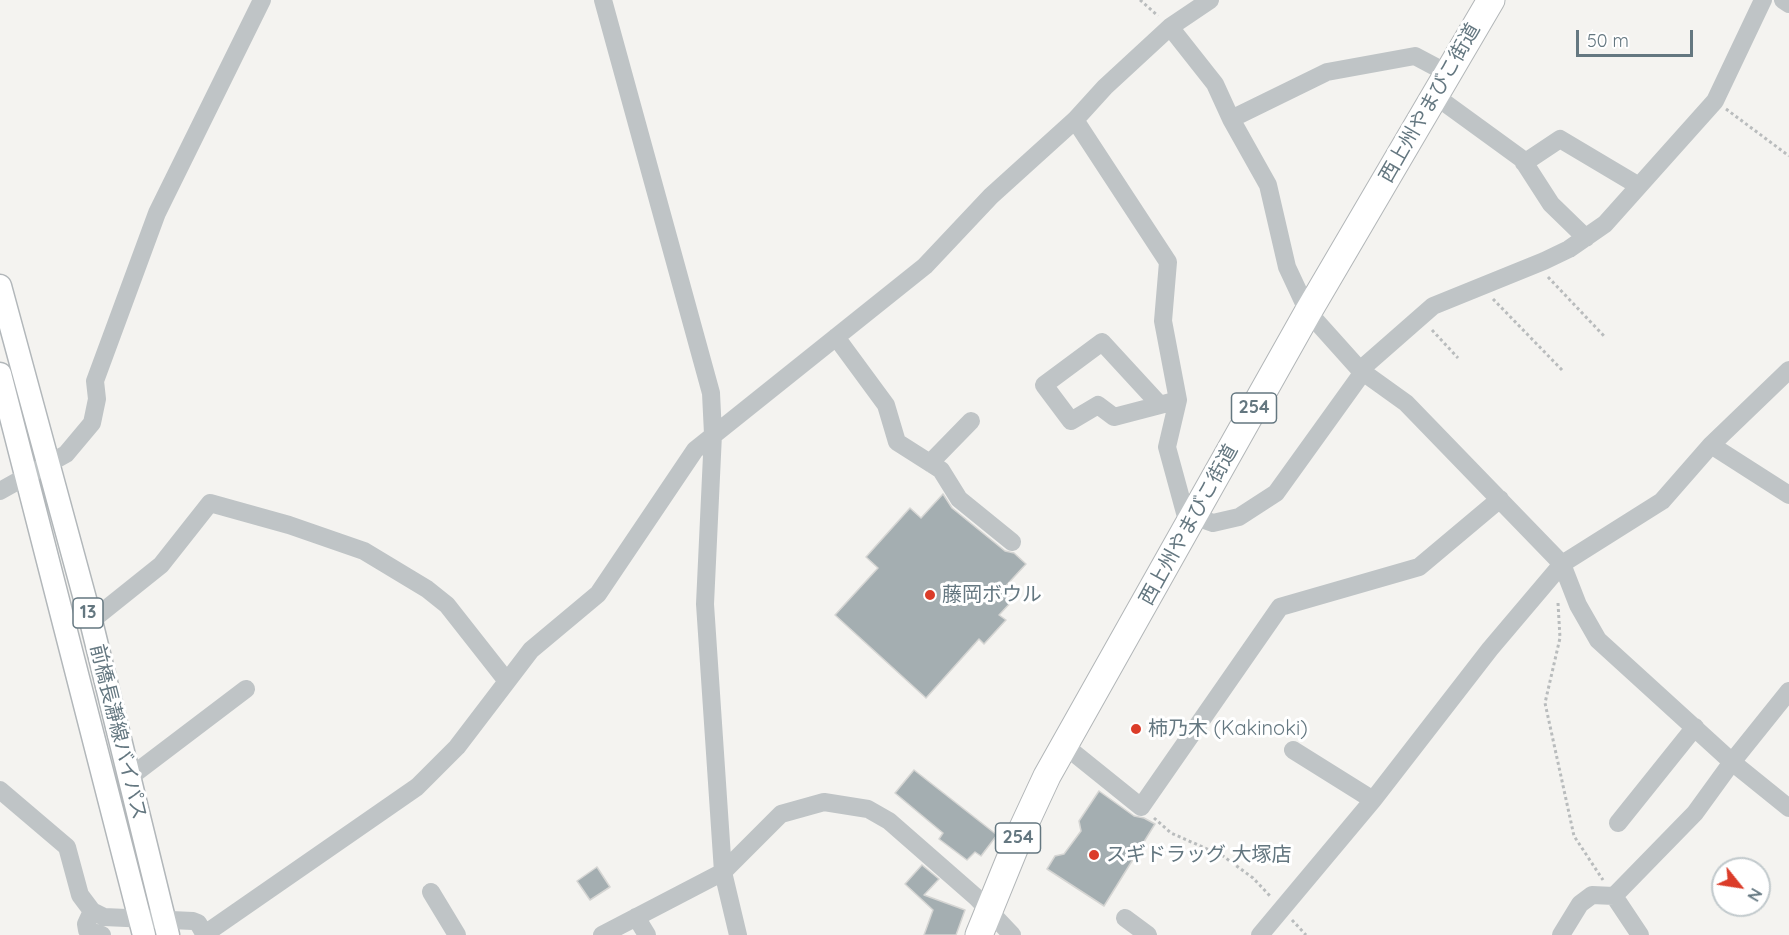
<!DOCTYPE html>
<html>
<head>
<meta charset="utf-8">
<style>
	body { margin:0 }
	#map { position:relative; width:1789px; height:935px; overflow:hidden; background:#f4f3f0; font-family:Quicksand,sans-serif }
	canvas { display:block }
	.north { position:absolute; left:1711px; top:857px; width:60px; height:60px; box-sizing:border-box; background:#fff; border:2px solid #c1c9cc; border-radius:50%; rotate:120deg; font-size:16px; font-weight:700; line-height:24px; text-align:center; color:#647780 }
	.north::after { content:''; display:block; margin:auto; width:21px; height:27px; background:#db3c29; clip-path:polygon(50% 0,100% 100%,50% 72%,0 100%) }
	.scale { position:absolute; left:1576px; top:30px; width:117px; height:27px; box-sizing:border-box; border:3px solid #647780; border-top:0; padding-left:8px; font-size:18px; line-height:21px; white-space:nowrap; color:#647780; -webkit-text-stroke:4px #fff; paint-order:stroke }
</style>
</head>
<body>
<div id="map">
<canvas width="1789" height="935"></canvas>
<div class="north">N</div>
<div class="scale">50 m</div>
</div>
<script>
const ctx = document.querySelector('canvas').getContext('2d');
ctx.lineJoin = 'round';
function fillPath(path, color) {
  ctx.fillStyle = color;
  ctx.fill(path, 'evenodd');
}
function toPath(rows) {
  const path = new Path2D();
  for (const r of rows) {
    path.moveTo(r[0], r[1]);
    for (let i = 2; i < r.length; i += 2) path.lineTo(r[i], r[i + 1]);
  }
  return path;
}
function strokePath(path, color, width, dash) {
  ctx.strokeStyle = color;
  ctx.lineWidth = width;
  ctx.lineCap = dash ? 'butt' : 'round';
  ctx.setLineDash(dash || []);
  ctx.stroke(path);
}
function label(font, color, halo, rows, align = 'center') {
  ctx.font = font + ' Quicksand,"Noto Sans JP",sans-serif';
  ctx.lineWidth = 6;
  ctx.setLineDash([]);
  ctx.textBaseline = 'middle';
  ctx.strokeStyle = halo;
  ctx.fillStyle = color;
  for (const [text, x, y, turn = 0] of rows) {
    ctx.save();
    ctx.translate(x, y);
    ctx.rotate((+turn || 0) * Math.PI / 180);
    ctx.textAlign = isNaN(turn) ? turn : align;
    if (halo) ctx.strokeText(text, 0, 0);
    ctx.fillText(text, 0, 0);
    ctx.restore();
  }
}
const building = toPath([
	[943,494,952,508,1005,551,1014,553,1026,564,1002,590,1013,600,999,615,1006,620,984,644,979,639,926,698,835,615,878,568,866,557,910,508,921,518,943,494],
	[914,770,997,835,981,856,975,852,967,860,939,839,943,833,895,793,914,770],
	[1099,791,1134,816,1144,818,1155,824,1104,906,1047,869,1055,856,1064,854,1081,831,1079,821,1099,791],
	[922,865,939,879,924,895,965,910,956,935,924,935,933,910,905,884,922,865],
	[597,867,610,887,590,900,577,881,597,867]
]);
const path = toPath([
	[1140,0,1158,16],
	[1726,109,1789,156],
	[1548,277,1604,336],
	[1493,299,1563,371],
	[1432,330,1458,358],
	[1558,603,1560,638,1545,703,1574,836,1603,880],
	[1154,818,1171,833,1223,856,1253,878,1271,897],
	[1292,920,1306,935]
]);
const minor = toPath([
	[603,0,711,393,713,434,705,604,723,872,738,935],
	[1783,0,1789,4],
	[1170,27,1215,84,1231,119,1268,185,1287,267,1308,312,1360,370,1406,403,1562,564,1578,605,1598,640,1732,762,1789,808],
	[1434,95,1522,159,1551,204,1586,238],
	[1231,119,1327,72,1415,56,1447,73],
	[1075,120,1168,262,1163,321,1178,400,1167,447,1185,513,1213,523,1239,517,1276,493,1363,372],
	[1524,163,1560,139,1639,186],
	[836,337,886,405,897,442,941,470,959,499,1012,542],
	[1360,370,1433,306,1544,261,1569,249,1605,224,1715,101,1763,0],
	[1160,405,1102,342,1044,385,1071,421,1098,405,1114,417,1160,405,1178,400],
	[1711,445,1789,495],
	[930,463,971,421],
	[0,491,66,454,92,423,97,399,95,381,157,213,262,0],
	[91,621,161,565,210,503,289,525,364,551,427,589,447,605,506,680],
	[1064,745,1141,807,1280,607,1419,567,1500,499],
	[1293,750,1373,800],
	[130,777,246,689],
	[0,790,67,847,80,895,92,911,104,917,193,921,198,923,205,935],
	[1618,823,1695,727],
	[431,892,457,935],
	[1614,896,1640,935],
	[92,911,86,924,87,930,102,935],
	[636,917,647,935],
	[1125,918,1148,935],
	[205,934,417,787,457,747,531,650,598,594,695,450,925,266,991,196,1075,120,1105,87,1170,27,1210,0],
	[602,935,723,872,781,814,824,802,868,809,889,821,977,898,1012,935],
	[1260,935,1373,800,1490,649,1562,564,1662,501,1711,445,1789,370],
	[1561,935,1580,904,1592,895,1614,896,1695,813,1732,762,1789,691]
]);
const major = toPath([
	[0,286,91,621,168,935],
	[0,374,144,935]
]);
const highway = toPath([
	[979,935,1021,832,1047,776,1308,312,1491,0]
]);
const markers = [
	[930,595,6,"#db3c29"],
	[1136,729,6,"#db3c29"],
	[1094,855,6,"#db3c29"]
];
const shields = [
	[1254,408,45],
	[88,613,30],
	[1018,838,45]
];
const shieldNames = [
	["254",1254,408],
	["13",88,613],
	["254",1018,838]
];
const streetNames = [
	["西上州やまびこ街道",1430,103,-60],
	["西上州やまびこ街道",1189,525,-61],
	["前橋長瀞線バイパス",118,732,76]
];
const poiNames = [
	["藤岡ボウル",942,595],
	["柿乃木 (Kakinoki)",1148,729],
	["スギドラッグ 大塚店",1106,855]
];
fillPath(building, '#a4aeb1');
strokePath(building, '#d5d5d3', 1.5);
strokePath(major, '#b2b7ba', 25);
strokePath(highway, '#b2b6b8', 29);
strokePath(path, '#b9bcbd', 3, [3, 3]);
strokePath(minor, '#bfc4c6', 18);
strokePath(major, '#fff', 22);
strokePath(highway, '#fff', 27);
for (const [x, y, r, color] of markers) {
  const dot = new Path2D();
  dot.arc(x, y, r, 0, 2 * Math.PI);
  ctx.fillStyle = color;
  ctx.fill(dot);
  strokePath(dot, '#fff', 2);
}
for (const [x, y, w] of shields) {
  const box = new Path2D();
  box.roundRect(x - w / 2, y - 15, w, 30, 4.5);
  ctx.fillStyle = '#fff';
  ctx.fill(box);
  strokePath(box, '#647780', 1.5);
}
label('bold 18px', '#647780', null, shieldNames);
label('20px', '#647780', '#fff', streetNames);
label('20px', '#647780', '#fff', poiNames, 'left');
</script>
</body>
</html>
